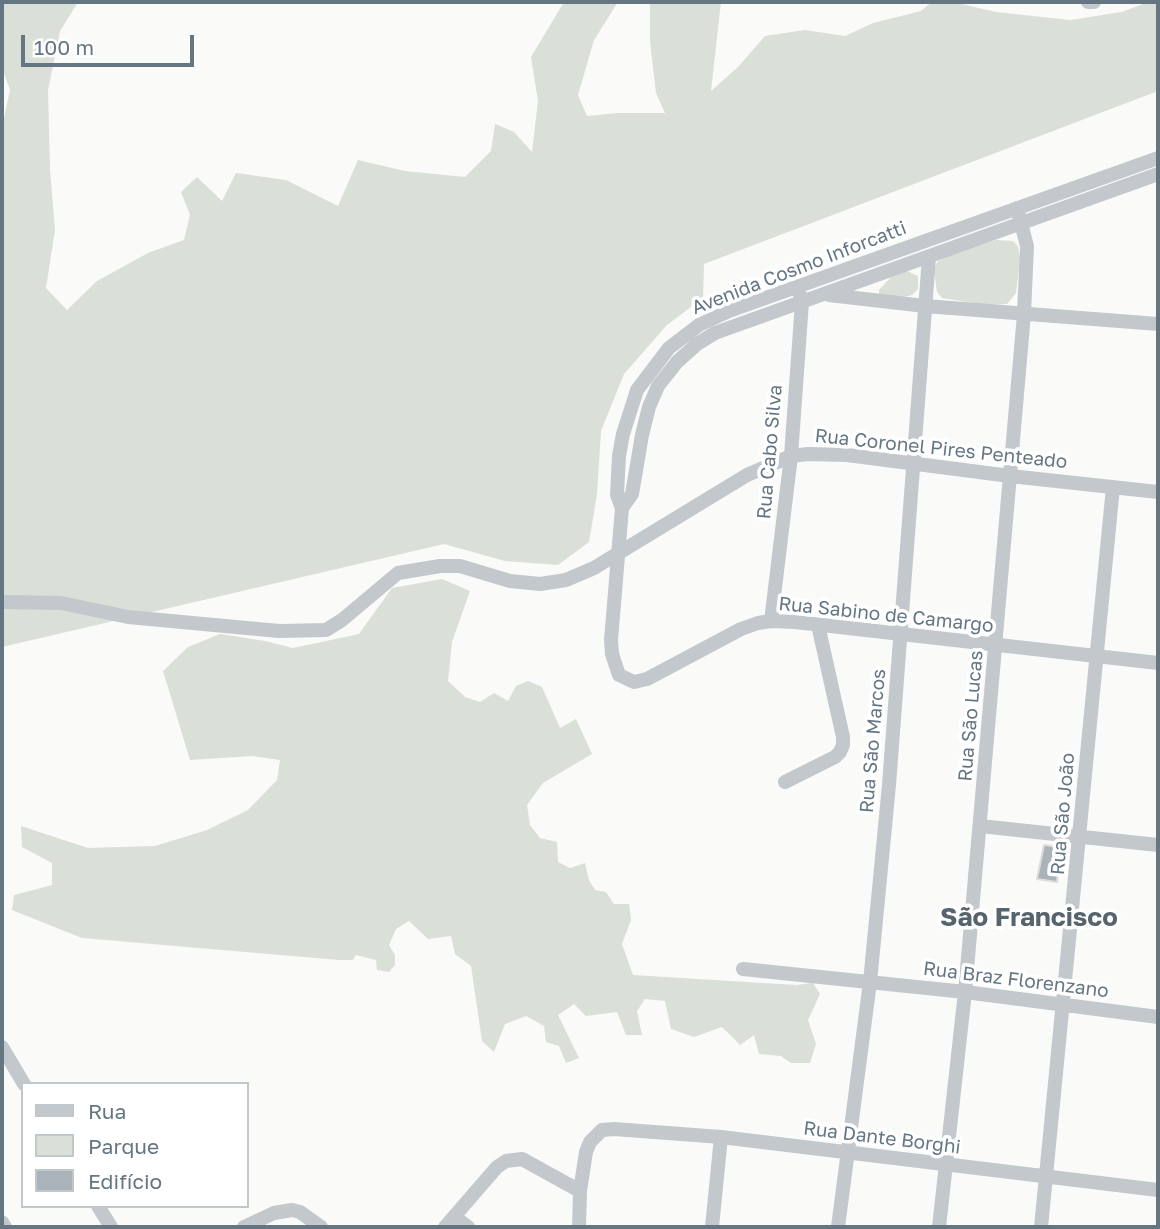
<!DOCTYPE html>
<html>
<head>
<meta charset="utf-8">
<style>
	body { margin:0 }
	#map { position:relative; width:1160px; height:1229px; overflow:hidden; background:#fafaf8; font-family:"Golos Text",sans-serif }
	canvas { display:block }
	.frame { position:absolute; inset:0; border:4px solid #657683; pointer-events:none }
	.legend { position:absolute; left:21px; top:1082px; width:228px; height:126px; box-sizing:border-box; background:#fff; border:2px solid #c1c8cd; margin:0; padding:9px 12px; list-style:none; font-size:21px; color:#657683 }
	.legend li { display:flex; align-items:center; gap:14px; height:35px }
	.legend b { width:35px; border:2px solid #c1c8cd }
	.scale { position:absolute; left:21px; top:35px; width:173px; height:32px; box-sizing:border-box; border:4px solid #657683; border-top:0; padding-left:9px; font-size:21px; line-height:24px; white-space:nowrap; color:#657683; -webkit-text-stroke:5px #fff; paint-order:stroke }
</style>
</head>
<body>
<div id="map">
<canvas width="1160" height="1229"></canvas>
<div class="frame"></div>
<ul class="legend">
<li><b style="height:9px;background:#c3c8cc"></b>Rua</li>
<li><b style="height:19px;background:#dadfd7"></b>Parque</li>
<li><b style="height:19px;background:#aab3b9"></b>Edifício</li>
</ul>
<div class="scale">100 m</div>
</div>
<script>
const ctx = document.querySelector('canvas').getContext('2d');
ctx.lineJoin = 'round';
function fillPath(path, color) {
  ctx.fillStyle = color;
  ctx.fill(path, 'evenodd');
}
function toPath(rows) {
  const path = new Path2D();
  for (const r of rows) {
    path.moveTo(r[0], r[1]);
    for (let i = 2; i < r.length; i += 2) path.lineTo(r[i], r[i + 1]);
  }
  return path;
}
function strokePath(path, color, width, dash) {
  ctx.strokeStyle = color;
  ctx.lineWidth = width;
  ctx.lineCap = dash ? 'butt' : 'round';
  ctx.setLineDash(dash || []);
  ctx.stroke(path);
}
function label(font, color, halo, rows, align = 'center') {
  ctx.font = font + ' "Golos Text",sans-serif';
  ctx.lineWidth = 7;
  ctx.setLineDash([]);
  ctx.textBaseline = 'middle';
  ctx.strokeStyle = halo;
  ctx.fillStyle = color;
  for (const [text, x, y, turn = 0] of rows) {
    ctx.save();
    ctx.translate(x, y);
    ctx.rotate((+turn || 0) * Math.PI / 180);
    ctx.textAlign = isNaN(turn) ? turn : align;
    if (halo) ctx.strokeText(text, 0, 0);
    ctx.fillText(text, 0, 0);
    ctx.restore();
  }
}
const green = toPath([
	[2,2,78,2,60,31,48,90,50,170,55,230,46,288,67,310,97,281,148,253,184,240,190,215,181,192,197,177,222,201,236,173,286,180,338,206,358,160,405,171,465,177,491,151,495,124,514,132,532,152,538,101,531,57,564,2,618,2,594,40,578,95,587,116,618,113,665,113,656,93,650,41,650,2,721,2,711,91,738,67,765,36,805,30,845,36,873,23,921,11,932,2,953,2,996,12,1070,20,1122,12,1148,2,1158,2,1158,91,704,264,703,298,667,325,624,374,601,431,597,494,589,542,558,565,505,561,444,544,2,647,2,127,10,90,2,68],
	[996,240,1013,241,1018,246,1020,259,1016,293,1007,304,986,305,942,298,937,292,935,278,934,268,938,261,949,255],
	[905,270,918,276,918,289,912,295,904,297,879,295,879,290,893,275],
	[442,579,470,591,452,642,448,681,465,697,480,702,494,693,508,701,516,686,528,681,542,687,560,728,576,719,592,754,543,783,527,805,530,825,540,838,557,842,558,862,570,868,585,863,589,880,595,890,606,892,614,904,629,904,631,920,622,944,633,975,796,985,813,983,820,994,808,1020,816,1044,810,1063,791,1063,781,1056,759,1054,754,1035,740,1045,722,1027,694,1037,671,1029,665,1001,645,999,637,1011,642,1035,626,1035,617,1012,586,1016,574,1004,558,1015,579,1058,566,1063,559,1046,546,1042,544,1026,526,1016,505,1024,494,1052,482,1041,471,966,455,954,451,936,428,939,409,921,396,929,389,945,395,955,395,965,389,972,377,970,376,960,356,955,353,960,339,960,82,938,12,910,14,895,52,885,52,863,22,847,21,826,88,848,155,846,207,830,248,810,277,780,280,760,252,756,190,760,163,671,188,647,220,634,265,641,293,648,359,634,392,588]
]);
const building = toPath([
	[1044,845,1060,847,1057,882,1037,879,1044,845]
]);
const minor = toPath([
	[1088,2,1094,2],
	[1158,158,729,311,699,325,669,348,637,390,623,434,619,456,617,495,622,508,611,640,612,654,619,675,634,682,647,679,741,629,758,623,771,621,795,622,1158,663],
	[829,295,925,306,1158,324],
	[622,508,632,494,642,435,649,407,658,386,677,362,697,344,715,333,1158,174],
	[2,602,61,603,128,617,279,631,326,630,342,620,398,573,440,566,460,566,510,581,540,584,566,580,594,568,747,475,791,456,808,454,847,455,1010,476,1158,492],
	[771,621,791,456,802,302,800,295],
	[785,782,835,757,840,752,843,745,843,737,818,625],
	[980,826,1158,845],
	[743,969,965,992,1158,1017],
	[2,1047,24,1084],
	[98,1206,111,1227],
	[455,1217,468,1227],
	[2,1222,5,1227],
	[244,1227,274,1213,292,1210,300,1212,321,1227],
	[445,1227,497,1167,506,1161,522,1159,580,1191],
	[579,1227,580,1191,586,1152,590,1142,602,1130,614,1129,721,1137,1158,1190],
	[712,1227,721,1137],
	[838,1227,870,982,889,785,929,257],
	[939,1227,965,992,1024,314,1027,246,1017,208],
	[1041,1227,1113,487]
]);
const streetNames = [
	["Avenida Cosmo Inforcatti",799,268,-21],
	["Rua Coronel Pires Penteado",941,449,6],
	["Rua Cabo Silva",770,452,-85],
	["Rua Sabino de Camargo",886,615,6],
	["Rua São Lucas",971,716,-85],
	["Rua São Marcos",873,741,-85],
	["Rua São João",1063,814,-85],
	["Rua Braz Florenzano",1016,980,7],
	["Rua Dante Borghi",882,1138,7]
];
const districtNames = [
	["São Francisco",1029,918]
];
fillPath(green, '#dadfd7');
fillPath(building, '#aab3b9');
strokePath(building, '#dcdcda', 2);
strokePath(minor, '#c3c8cc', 14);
label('19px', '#657683', '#fff', streetNames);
label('bold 26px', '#57646e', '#fff', districtNames);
</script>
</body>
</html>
